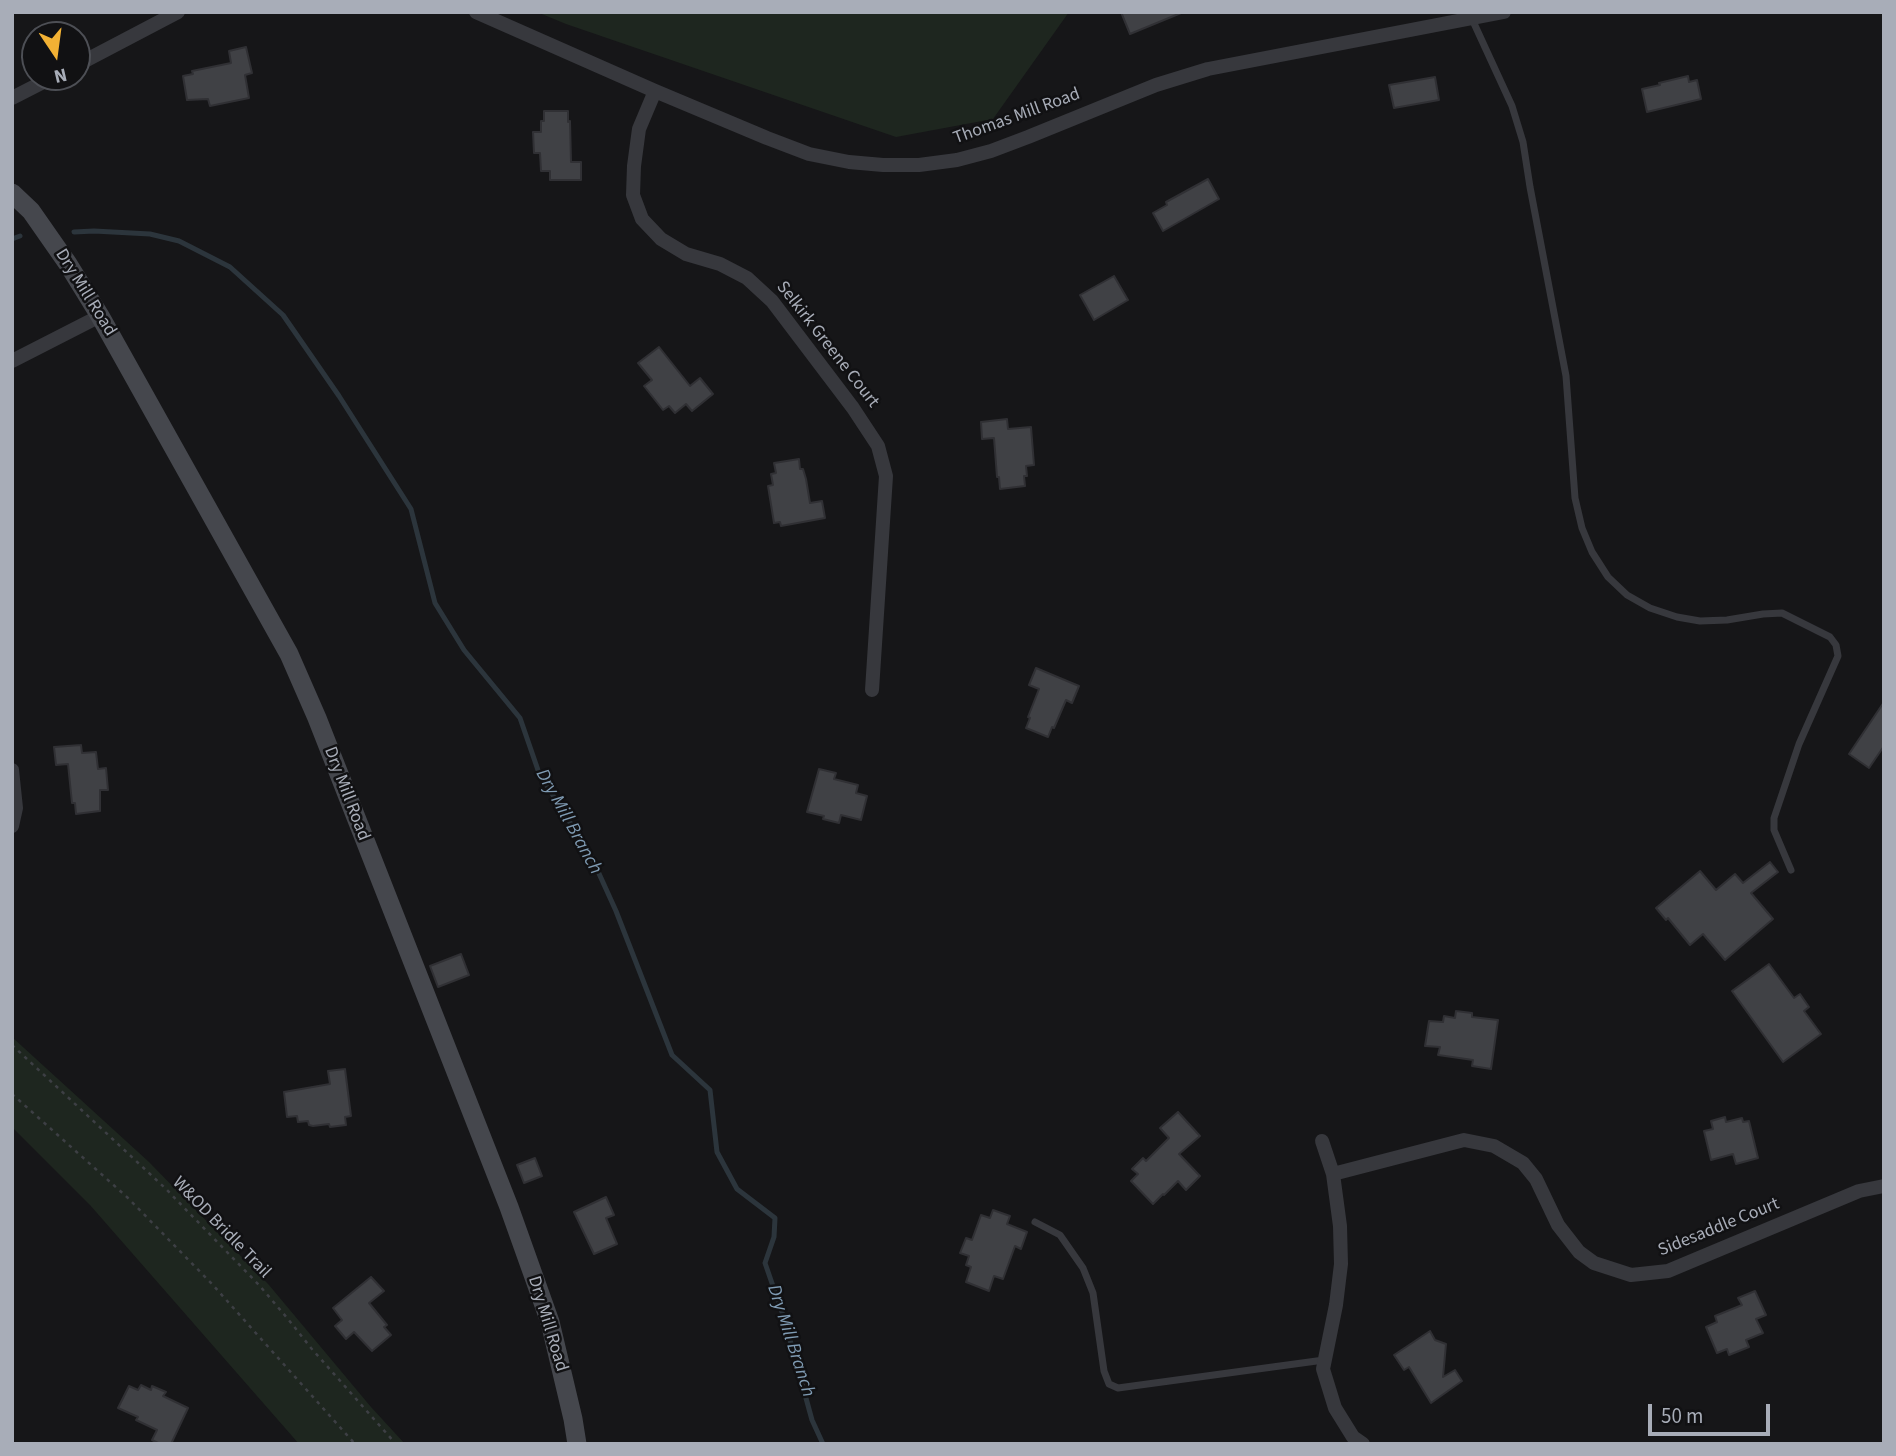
<!DOCTYPE html>
<html>
<head>
<meta charset="utf-8">
<style>
	body { margin:0 }
	#map { position:relative; width:1896px; height:1456px; overflow:hidden; background:#161618; font-family:"Source Sans 3",sans-serif }
	canvas { display:block }
	.frame { position:absolute; inset:0; border:14px solid #a8adb8; pointer-events:none }
	.north { position:absolute; left:21px; top:21px; width:70px; height:70px; box-sizing:border-box; background:#111113; border:2px solid #4d4f55; border-radius:50%; rotate:167deg; font-size:19px; font-weight:700; line-height:28px; text-align:center; color:#a8adb8 }
	.north::after { content:''; display:block; margin:auto; width:24px; height:32px; background:#f2b134; clip-path:polygon(50% 0,100% 100%,50% 72%,0 100%) }
	.scale { position:absolute; left:1648px; top:1404px; width:122px; height:32px; box-sizing:border-box; border:4px solid #a8adb8; border-top:0; padding-left:9px; font-size:21px; line-height:24px; white-space:nowrap; color:#a8adb8; -webkit-text-stroke:5px #111113; paint-order:stroke }
</style>
</head>
<body>
<div id="map">
<canvas width="1896" height="1456"></canvas>
<div class="frame"></div>
<div class="north">N</div>
<div class="scale">50 m</div>
</div>
<script>
const ctx = document.querySelector('canvas').getContext('2d');
ctx.lineJoin = 'round';
function fillPath(path, color) {
  ctx.fillStyle = color;
  ctx.fill(path, 'evenodd');
}
function toPath(rows) {
  const path = new Path2D();
  for (const r of rows) {
    path.moveTo(r[0], r[1]);
    for (let i = 2; i < r.length; i += 2) path.lineTo(r[i], r[i + 1]);
  }
  return path;
}
function strokePath(path, color, width, dash) {
  ctx.strokeStyle = color;
  ctx.lineWidth = width;
  ctx.lineCap = dash ? 'butt' : 'round';
  ctx.setLineDash(dash || []);
  ctx.stroke(path);
}
function label(font, color, halo, rows, align = 'center') {
  ctx.font = font + ' "Source Sans 3",sans-serif';
  ctx.lineWidth = 5;
  ctx.setLineDash([]);
  ctx.textBaseline = 'middle';
  ctx.strokeStyle = halo;
  ctx.fillStyle = color;
  for (const [text, x, y, turn = 0] of rows) {
    ctx.save();
    ctx.translate(x, y);
    ctx.rotate((+turn || 0) * Math.PI / 180);
    ctx.textAlign = isNaN(turn) ? turn : align;
    if (halo) ctx.strokeText(text, 0, 0);
    ctx.fillText(text, 0, 0);
    ctx.restore();
  }
}
const green = toPath([
	[537,12,1069,12,993,119,896,137,566,24],
	[12,1037,149,1162,269,1285,371,1407,405,1444,299,1444,90,1205,12,1127]
]);
const stream = toPath([
	[74,232,94,231,150,234,179,241,230,267,283,315,339,396,411,509,435,603,464,650,520,718,539,773,591,856,616,911,672,1055,710,1090,717,1152,737,1189,775,1218,774,1237,765,1263,784,1318,812,1420,823,1444],
	[12,239,20,236]
]);
const building = toPath([
	[1121,12,1181,12,1181,13,1130,34,1121,12],
	[246,47,252,73,245,75,249,98,210,106,208,99,187,100,183,76,193,74,192,71,231,63,229,51,246,47],
	[1688,76,1689,82,1697,80,1701,99,1647,112,1642,89,1660,85,1659,83,1688,76],
	[1435,77,1439,100,1394,108,1389,85,1435,77],
	[544,111,568,111,568,122,570,121,571,162,581,162,581,180,550,180,550,171,541,171,540,153,534,153,533,132,541,132,541,121,544,121,544,111],
	[1208,179,1219,199,1163,231,1153,213,1167,205,1166,202,1208,179],
	[1114,276,1128,300,1094,320,1080,295,1114,276],
	[659,347,690,386,700,378,713,394,692,411,686,404,675,413,669,406,663,410,644,386,652,380,638,363,659,347],
	[1007,419,1008,429,1031,427,1034,465,1026,466,1027,476,1024,476,1025,486,1000,489,999,477,997,477,994,438,982,439,981,422,1007,419],
	[799,459,800,469,803,469,806,479,810,503,822,501,825,518,781,526,780,522,774,523,768,486,773,485,771,474,776,473,774,463,799,459],
	[1036,668,1079,686,1072,703,1066,700,1054,728,1052,727,1048,737,1026,728,1030,718,1028,717,1039,689,1029,685,1036,668],
	[1884,702,1884,746,1869,768,1849,754,1884,702],
	[81,745,82,753,96,752,98,769,106,768,108,790,100,790,100,811,76,814,75,803,72,803,68,764,56,765,54,747,81,745],
	[819,769,836,773,834,779,858,785,856,793,867,796,861,820,841,815,839,823,823,819,824,816,807,812,819,769],
	[1770,862,1778,872,1751,893,1773,919,1725,960,1703,934,1690,945,1668,918,1666,920,1656,908,1700,871,1716,890,1735,874,1743,883,1770,862],
	[461,954,469,975,438,987,430,966,461,954],
	[1769,964,1794,998,1800,994,1809,1007,1804,1011,1821,1034,1783,1062,1732,991,1769,964],
	[1456,1011,1472,1013,1472,1017,1498,1020,1491,1069,1472,1066,1473,1060,1438,1055,1440,1047,1425,1046,1429,1021,1443,1022,1444,1016,1455,1018,1456,1011],
	[345,1069,351,1116,345,1117,346,1125,330,1127,329,1124,313,1126,309,1125,308,1121,298,1122,297,1116,287,1117,284,1092,330,1084,328,1071,345,1069],
	[1178,1112,1200,1136,1179,1154,1200,1176,1186,1190,1178,1181,1164,1195,1163,1194,1153,1204,1131,1181,1138,1174,1132,1169,1143,1158,1146,1161,1169,1138,1160,1128,1178,1112],
	[1725,1117,1726,1122,1742,1118,1743,1122,1749,1121,1758,1158,1736,1164,1733,1154,1711,1160,1704,1131,1713,1129,1711,1121,1725,1117],
	[535,1158,542,1176,524,1183,517,1165,535,1158],
	[606,1197,614,1215,606,1218,617,1244,594,1254,574,1212,606,1197],
	[993,1210,1010,1216,1007,1224,1027,1232,1021,1249,1015,1246,1003,1279,994,1276,989,1291,966,1282,971,1267,966,1265,969,1256,960,1253,966,1238,972,1240,981,1215,990,1218,993,1210],
	[371,1277,384,1291,369,1303,387,1325,384,1327,391,1335,372,1351,354,1332,346,1339,335,1326,342,1320,333,1308,371,1277],
	[1755,1291,1766,1315,1756,1319,1763,1333,1746,1340,1749,1347,1729,1355,1727,1349,1717,1353,1706,1327,1717,1322,1715,1316,1742,1305,1738,1298,1755,1291],
	[1430,1331,1435,1340,1446,1344,1443,1377,1455,1370,1462,1381,1431,1403,1409,1367,1404,1370,1394,1355,1430,1331],
	[141,1385,151,1390,152,1386,166,1392,163,1396,188,1408,171,1444,160,1444,152,1440,157,1430,136,1420,138,1417,118,1408,129,1386,138,1390,141,1385]
]);
const path = toPath([
	[12,1045,165,1188,259,1285,288,1319,311,1348,396,1444],
	[12,1094,128,1198,212,1284,355,1444]
]);
const lane = toPath([
	[1472,19,1512,106,1523,142,1530,187,1566,376,1575,498,1582,528,1592,552,1608,577,1627,595,1650,608,1677,617,1700,621,1727,620,1763,614,1782,613,1830,637,1836,645,1838,656,1799,744,1774,818,1774,830,1791,870],
	[1035,1222,1060,1235,1083,1268,1093,1293,1104,1371,1109,1384,1118,1388,1324,1360]
]);
const street = toPath([
	[476,12,655,91,767,138,809,154,849,162,883,165,919,165,957,160,991,151,1028,137,1156,85,1208,69,1504,12],
	[77,65,178,12],
	[655,91,639,129,634,166,633,195,642,219,661,239,686,254,720,264,747,278,772,301,853,408,878,446,886,476,872,690],
	[12,98,53,77],
	[12,361,100,316],
	[12,770,16,808,12,826],
	[1322,1141,1333,1174,1340,1226,1341,1264,1336,1305,1323,1369,1335,1408,1353,1437,1363,1444],
	[1333,1174,1464,1140,1494,1146,1523,1163,1536,1179,1558,1225,1579,1252,1594,1263,1631,1275,1668,1271,1859,1191,1884,1186]
]);
const secondary = toPath([
	[12,193,31,211,68,264,100,316,289,654,317,718,509,1207,550,1322,573,1419,577,1444]
]);
const streetNames = [
	["Thomas Mill Road",1017,117,-20],
	["Dry Mill Road",85,293,58],
	["Selkirk Greene Court",827,345,52],
	["Dry Mill Road",346,794,69],
	["W&OD Bridle Trail",221,1228,46],
	["Sidesaddle Court",1719,1228,-22],
	["Dry Mill Road",547,1324,73]
];
const waterNames = [
	["Dry Mill Branch",568,822,61],
	["Dry Mill Branch",790,1341,72]
];
fillPath(green, '#1e261f');
strokePath(stream, '#2c353c', 5);
fillPath(building, '#404145');
strokePath(building, '#303034', 2);
strokePath(path, '#3d3f44', 2.5, [3.5, 5]);
strokePath(lane, '#37383d', 7);
strokePath(street, '#37383d', 14);
strokePath(secondary, '#45474d', 19);
label('18px', '#a8adb8', '#111113', streetNames);
label('italic 19px', '#7f9bb3', '#111113', waterNames);
</script>
</body>
</html>
